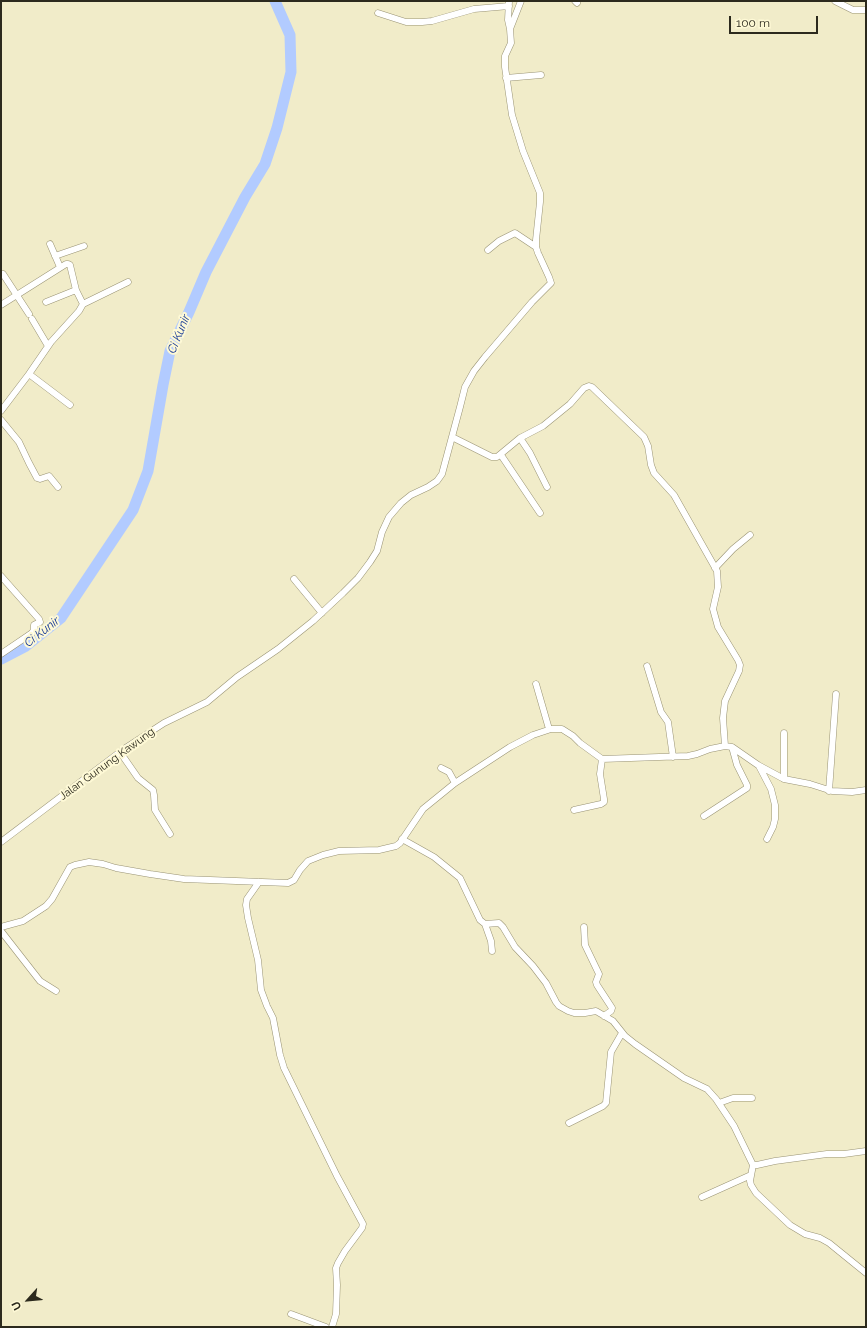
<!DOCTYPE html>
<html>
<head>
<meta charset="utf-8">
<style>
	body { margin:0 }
	#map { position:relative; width:867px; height:1328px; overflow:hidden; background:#f1ecc9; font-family:Raleway,sans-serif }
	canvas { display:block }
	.frame { position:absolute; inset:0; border:2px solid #2c2a1d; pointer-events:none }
	.north { position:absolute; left:8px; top:1280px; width:40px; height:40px; -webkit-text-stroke:3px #fef9d6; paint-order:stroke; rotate:243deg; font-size:11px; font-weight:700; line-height:16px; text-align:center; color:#2c2a1d }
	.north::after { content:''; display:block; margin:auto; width:14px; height:18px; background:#2c2a1d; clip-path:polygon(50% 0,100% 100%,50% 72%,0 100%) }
	.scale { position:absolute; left:729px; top:16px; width:89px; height:18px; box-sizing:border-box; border:2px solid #2c2a1d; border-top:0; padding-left:5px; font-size:12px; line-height:14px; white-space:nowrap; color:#2c2a1d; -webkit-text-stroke:3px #fef9d6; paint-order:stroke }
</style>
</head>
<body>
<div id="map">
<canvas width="867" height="1328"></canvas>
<div class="frame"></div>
<div class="north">U</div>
<div class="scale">100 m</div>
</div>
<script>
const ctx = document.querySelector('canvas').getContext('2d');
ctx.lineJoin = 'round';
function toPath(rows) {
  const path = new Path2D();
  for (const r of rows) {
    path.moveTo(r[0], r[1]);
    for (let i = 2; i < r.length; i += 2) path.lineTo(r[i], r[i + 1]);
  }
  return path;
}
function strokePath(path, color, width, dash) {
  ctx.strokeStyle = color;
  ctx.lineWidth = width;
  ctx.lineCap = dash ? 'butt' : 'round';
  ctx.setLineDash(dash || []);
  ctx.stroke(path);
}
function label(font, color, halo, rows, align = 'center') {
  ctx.font = font + ' Raleway,sans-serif';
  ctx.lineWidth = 4;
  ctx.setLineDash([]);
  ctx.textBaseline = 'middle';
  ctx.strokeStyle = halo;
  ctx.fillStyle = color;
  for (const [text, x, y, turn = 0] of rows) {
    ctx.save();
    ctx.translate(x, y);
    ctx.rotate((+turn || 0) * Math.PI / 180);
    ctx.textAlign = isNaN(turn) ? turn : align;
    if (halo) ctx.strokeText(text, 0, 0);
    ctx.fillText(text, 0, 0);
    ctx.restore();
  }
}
const river = toPath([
	[1,659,26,646,61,618,133,510,148,471,163,385,170,351,189,312,206,272,245,197,265,164,277,128,291,72,290,35,275,1]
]);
const minor = toPath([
	[509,1,508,20,510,29],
	[575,1,577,3],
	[835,1,853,10,866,10],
	[378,13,406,22,422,22,432,21,474,9,509,6],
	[506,78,541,75],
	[50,244,60,267],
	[488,250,499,241,515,233,536,247],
	[55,256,84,246],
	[3,274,29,314],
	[46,302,76,290,83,304],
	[1,305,66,264,68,264,70,265,76,290],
	[32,319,48,346],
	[29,374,70,405],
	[1,411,29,374,51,342,79,311,83,304,128,282],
	[1,420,19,442,29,463,37,478,40,479,49,476,58,487],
	[452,437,492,457,497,457,520,438,543,426,570,404,584,388,589,386,592,387,644,437,648,446,651,465,654,473,674,495,717,571,718,587,713,609,718,627,738,660,740,665,739,671,725,701,723,718,725,746],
	[520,438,530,453,547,487],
	[501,455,540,513],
	[715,568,733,549,750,535],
	[1,576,39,619,40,622,34,625,34,630,32,633,1,654],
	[294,579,322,613],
	[647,666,661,712,668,722,673,757],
	[536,684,549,729],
	[120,752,138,778,153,790,154,795,155,810,170,834],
	[759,766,771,789,775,805,775,819,773,827,767,839],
	[441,768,449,772,455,783],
	[784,779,784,733],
	[829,791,836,694],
	[574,810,601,804,604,802,604,799,600,774,602,759],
	[704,816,747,788,747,785,737,765,732,747],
	[402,839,434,857,460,878,480,920,485,924,499,923,503,927,515,947,533,966,546,983,556,1002,559,1006,568,1011,574,1013,585,1013,596,1011,613,1021,625,1036,635,1044,684,1078,707,1089,716,1099,734,1126,753,1165,757,1165,775,1161,827,1154,844,1154,866,1151],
	[1,842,124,749,164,723,207,702,237,677,278,649,313,621,343,593,358,578,370,562,377,551,382,532,389,517,401,503,411,495,428,487,437,481,442,474,460,407,465,387,474,371,485,357,532,302,551,283,549,277,538,253,536,247,536,240,540,202,540,193,523,151,512,115,505,67,505,56,511,43,510,29,521,1],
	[259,882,247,899,246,905,248,918,258,960,261,990,267,1006,273,1018,280,1055,284,1068,337,1176,363,1224,362,1228,345,1251,338,1263,336,1268,337,1285,336,1314,332,1327],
	[485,924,491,941,492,951],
	[1,927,23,921,46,906,52,899,70,867,75,865,89,862,103,864,116,868,150,874,184,879,288,883,294,880,300,870,308,861,323,855,339,851,379,850,396,846,400,843,423,809,455,783,510,747,533,735,551,729,562,729,573,736,580,743,602,759,688,756,697,754,710,749,725,746,732,747,758,765,784,779,810,784,832,791,852,792,866,790],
	[584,927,585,945,599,974,596,982,597,985,612,1008,611,1011,604,1016],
	[1,931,40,981,56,991],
	[719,1103,733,1098,752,1098],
	[569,1123,603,1106,606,1103,611,1052,622,1033],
	[753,1165,750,1181,751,1185,756,1193,790,1225,805,1234,820,1238,829,1243,866,1273],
	[702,1197,751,1175],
	[291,1314,326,1327]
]);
const streetNames = [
	["Jalan Gunung Kawung",107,764,-36]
];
const waterNames = [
	["Ci Kunir",179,334,-68],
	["Ci Kunir",42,632,-38]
];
strokePath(river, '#b2cbff', 11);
strokePath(minor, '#999374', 7);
strokePath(minor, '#fff', 6);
label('11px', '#2c2a1d', '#fef9d6', streetNames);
label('italic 12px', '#163997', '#fef9d6', waterNames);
</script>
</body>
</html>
